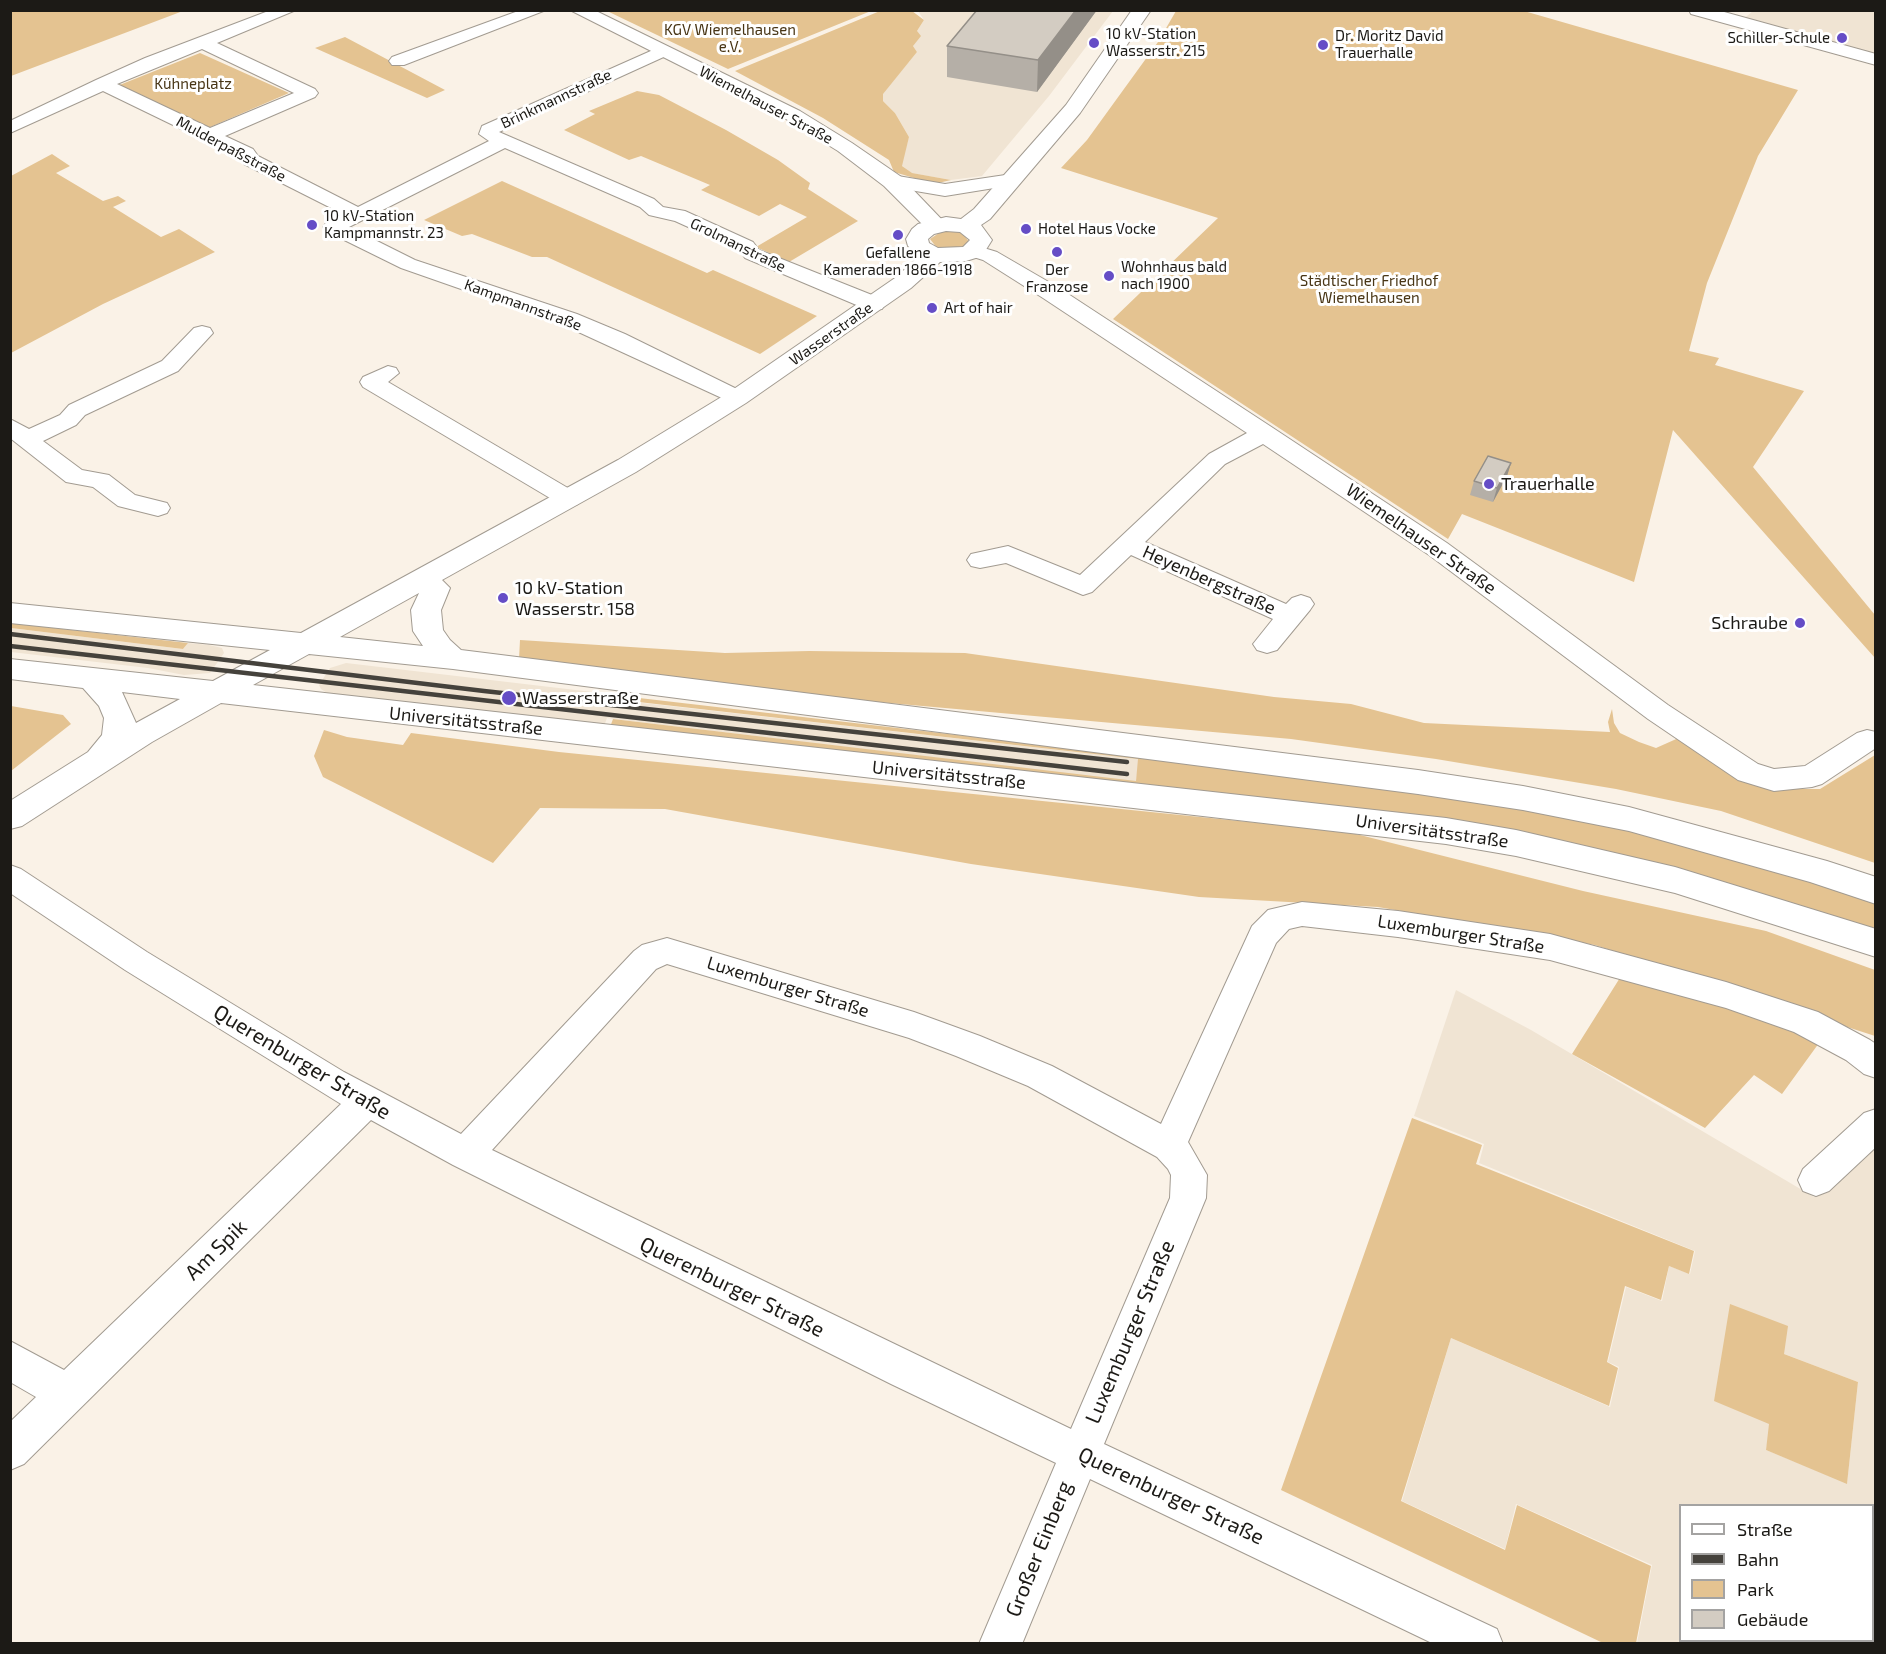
<!DOCTYPE html>
<html>
<head>
<meta charset="utf-8">
<style>
	body { margin:0 }
	#map { position:relative; width:1886px; height:1654px; overflow:hidden; background:#faf2e7; font-family:"Exo 2",sans-serif }
	canvas { display:block }
	.frame { position:absolute; inset:0; border:12px solid #1c1a16; pointer-events:none }
	.legend { position:absolute; left:1679px; top:1504px; width:195px; height:138px; box-sizing:border-box; background:#fff; border:2px solid #a4a3a2; margin:0; padding:8px 10px; list-style:none; font-size:18px; color:#1c1a16 }
	.legend li { display:flex; align-items:center; gap:12px; height:30px }
	.legend b { width:30px; border:2px solid #a4a3a2 }
</style>
</head>
<body>
<div id="map">
<canvas width="1886" height="1654"></canvas>
<div class="frame"></div>
<ul class="legend">
<li><b style="height:8px;background:#fff"></b>Straße</li>
<li><b style="height:8px;background:#45423c"></b>Bahn</li>
<li><b style="height:16px;background:#e4c391"></b>Park</li>
<li><b style="height:16px;background:#d3ccc2"></b>Gebäude</li>
</ul>
</div>
<script>
const ctx = document.querySelector('canvas').getContext('2d');
ctx.lineJoin = 'round';
function fillPath(path, color) {
  ctx.fillStyle = color;
  ctx.fill(path, 'evenodd');
}
function toPath(rows) {
  const path = new Path2D();
  for (const r of rows) {
    path.moveTo(r[0], r[1]);
    for (let i = 2; i < r.length; i += 2) path.lineTo(r[i], r[i + 1]);
  }
  return path;
}
function strokePath(path, color, width, dash) {
  ctx.strokeStyle = color;
  ctx.lineWidth = width;
  ctx.lineCap = dash ? 'butt' : 'round';
  ctx.setLineDash(dash || []);
  ctx.stroke(path);
}
function label(font, color, halo, rows, align = 'center') {
  ctx.font = font + ' "Exo 2",sans-serif';
  ctx.lineWidth = 6;
  ctx.setLineDash([]);
  ctx.textBaseline = 'middle';
  ctx.strokeStyle = halo;
  ctx.fillStyle = color;
  for (const [text, x, y, turn = 0] of rows) {
    ctx.save();
    ctx.translate(x, y);
    ctx.rotate((+turn || 0) * Math.PI / 180);
    ctx.textAlign = isNaN(turn) ? turn : align;
    if (halo) ctx.strokeText(text, 0, 0);
    ctx.fillText(text, 0, 0);
    ctx.restore();
  }
}
const built = toPath([
	[918,11,1113,11,1049,96,982,176,951,180,911,173,901,165,909,137,895,113,883,101,882,94,917,52,913,46,917,31,924,20],
	[1753,11,1875,11,1875,56,1742,20],
	[11,628,183,649,188,643,209,645,222,648,224,653,210,673,184,675,148,668,11,652],
	[346,663,618,695,616,700,1139,759,1136,782,613,719,607,718,604,726,343,696,327,693,321,689,319,685,330,668],
	[1456,990,1531,1030,1814,1197,1875,1139,1875,1643,1637,1643,1652,1565,1516,1504,1505,1549,1402,1501,1451,1338,1610,1407,1619,1367,1608,1362,1626,1287,1662,1301,1669,1266,1690,1274,1695,1251,1479,1163,1484,1144,1414,1116],
	[1784,1354,1858,1382,1847,1483,1766,1450],
	[1680,1506,1872,1506,1872,1640,1680,1640]
]);
const green = toPath([
	[11,10,183,10,183,11,11,76],
	[607,11,871,11,728,69],
	[880,11,912,11,924,20,917,31,921,36,913,46,917,52,883,94,883,101,895,113,909,137,902,166,912,173,951,180,934,184,894,172,889,160,823,118,735,71],
	[1176,11,1524,11,1798,90,1758,156,1707,283,1689,351,1719,358,1715,365,1804,391,1753,467,1875,615,1875,658,1673,430,1634,582,1462,514,1448,539,1113,319,1218,218,1061,168,1087,140,1158,42],
	[345,37,445,90,427,98,315,48],
	[200,53,289,93,208,128,117,86],
	[637,91,659,95,726,130,778,160,810,183,808,189,858,221,789,262,756,247,807,217,780,204,759,216,701,190,710,185,641,156,629,160,564,130,595,114,589,111],
	[52,154,70,166,56,173,103,201,118,196,126,201,113,207,161,237,179,229,215,252,103,304,11,353,11,176],
	[502,181,707,273,713,270,817,316,760,354,547,257,532,257,472,234,462,236,424,220],
	[942,231,962,232,969,242,963,248,937,248,930,239],
	[11,623,54,628,188,643,183,649,11,628],
	[520,640,725,653,809,651,965,653,1274,697,1351,704,1424,723,1610,732,1608,722,1612,709,1614,723,1620,733,1639,742,1656,748,1683,736,1771,789,1820,789,1875,755,1875,863,1721,811,1616,789,1436,759,1291,739,811,696,519,659],
	[622,696,1207,764,1488,803,1641,832,1875,901,1875,931,1650,863,610,727,613,719,1136,781,1138,759,621,700],
	[11,706,63,715,71,724,11,771],
	[324,730,347,737,403,745,411,733,559,752,1348,832,1583,891,1766,931,1875,970,1875,1036,1595,945,1378,907,1199,897,971,864,665,809,540,808,493,863,323,777,314,756],
	[1623,973,1758,1013,1819,1043,1782,1094,1754,1075,1705,1128,1572,1054],
	[1412,1118,1482,1145,1476,1164,1694,1251,1689,1274,1669,1266,1661,1300,1625,1286,1607,1362,1618,1368,1609,1406,1451,1338,1401,1501,1505,1550,1517,1505,1651,1566,1636,1643,1603,1643,1281,1490],
	[1730,1304,1788,1326,1784,1354,1858,1382,1847,1484,1766,1450,1769,1424,1714,1401]
]);
const minor = toPath([
	[271,10,296,10,217,43,315,89,318,93,315,97,225,136,253,149,258,156,358,207,489,141,479,134,482,126,662,46,671,51,668,55,499,132,654,199,663,207,685,211,753,242,759,250,882,299,885,304,882,309,874,310,866,309,745,258,739,250,675,221,649,215,640,207,505,148,349,227,415,260,577,314,625,334,745,393,748,398,745,403,737,405,561,324,401,268,326,231,323,227,326,223,343,214,244,164,239,157,103,91,10,133,10,121,96,80,145,58,271,10],
	[202,49,294,93,210,128,117,84,202,49],
	[521,10,546,10,404,65,392,65,389,61,392,57,521,10],
	[1689,10,1717,10,1876,54,1876,65,1691,14,1689,10],
	[1012,174,1022,180,1019,184,945,196,892,187,882,181,892,175,945,184,1012,174],
	[974,245,997,252,1059,288,1273,428,1447,543,1668,705,1758,764,1774,769,1805,766,1857,733,1867,730,1876,732,1876,748,1822,784,1812,787,1774,791,1738,780,1648,719,1429,555,1263,444,1225,464,1145,542,1286,604,1292,598,1301,595,1310,598,1314,604,1310,610,1277,650,1267,653,1257,650,1253,644,1273,619,1131,555,1092,592,1083,595,1006,563,980,568,971,566,967,560,971,554,1008,546,1080,575,1209,454,1247,433,1043,298,983,260,967,255,964,251,967,247,974,245],
	[202,326,210,328,213,333,178,371,85,415,76,425,43,441,82,470,109,475,135,495,167,503,170,508,167,513,158,516,118,506,93,487,66,482,10,438,10,419,29,429,60,415,69,405,162,361,194,328,202,326],
	[388,366,396,368,399,373,388,382,578,494,581,499,578,504,569,507,560,504,363,387,360,382,363,377,388,366],
	[10,865,21,869,147,952,344,1072,461,1134,634,951,642,945,667,938,914,1012,980,1036,1052,1066,1161,1124,1252,926,1268,910,1302,902,1398,911,1550,934,1726,982,1818,1012,1870,1040,1876,1044,1876,1078,1864,1074,1846,1060,1794,1032,1726,1008,1550,960,1398,937,1302,926,1289,929,1276,943,1188,1142,1207,1175,1206,1198,1104,1444,1497,1629,1503,1644,1434,1644,1090,1479,1022,1644,979,1644,1056,1463,891,1384,453,1165,371,1120,24,1464,10,1470,10,1422,36,1397,10,1382,10,1341,64,1370,341,1104,125,970,10,893,10,865],
	[667,964,909,1038,956,1056,1028,1086,1157,1157,1168,1169,1171,1175,1170,1198,1071,1429,492,1150,656,969,667,964],
	[1876,1109,1876,1147,1829,1191,1816,1196,1803,1191,1798,1180,1803,1169,1864,1113,1876,1109]
]);
const tertiary = toPath([
	[570,10,594,10,800,111,852,143,900,176,947,225,944,230,928,230,884,186,838,151,786,119,570,10]
]);
const secondary = toPath([
	[1132,10,1151,10,1080,113,990,219,981,225,992,240,982,256,966,261,940,262,911,288,746,403,636,472,442,580,450,588,441,610,443,630,450,640,461,650,1418,770,1523,786,1629,807,1827,861,1876,877,1876,904,1810,882,1629,831,1523,810,1418,794,453,669,309,654,253,685,1446,818,1516,830,1675,867,1876,929,1876,957,1675,893,1516,856,1446,844,221,703,152,742,22,826,10,829,10,801,88,752,102,735,104,718,99,706,83,688,10,679,10,659,213,681,270,650,10,623,10,603,301,633,618,460,728,393,895,278,920,256,908,246,906,239,912,229,918,224,946,217,961,219,974,209,1066,105,1132,10],
	[946,231,960,232,970,240,963,247,938,248,929,243,928,239,934,234,946,231],
	[419,593,411,610,413,631,423,646,340,637,419,593],
	[122,692,180,699,136,723,122,692]
]);
const rail = toPath([
	[10,634,484,691,1127,762],
	[10,646,1127,774]
]);
const wall = toPath([
	[974,10,1097,10,1037,92,947,77,947,46,977,11],
	[1511,463,1507,476,1493,502,1470,495,1474,481]
]);
const shadedWall = toPath([
	[1076,10,1097,10,1037,92,1038,60],
	[1511,463,1507,476,1493,502,1497,488]
]);
const building = toPath([
	[977,10,1076,10,1038,60,947,46,977,10],
	[1488,456,1511,463,1497,488,1474,481,1488,456]
]);
const markers = [
	[1842,38,6,"#654dc6"],
	[1094,43,6,"#654dc6"],
	[1323,45,6,"#654dc6"],
	[312,225,6,"#654dc6"],
	[1026,229,6,"#654dc6"],
	[898,235,6,"#654dc6"],
	[1057,252,6,"#654dc6"],
	[1109,276,6,"#654dc6"],
	[932,308,6,"#654dc6"],
	[1489,484,6,"#654dc6"],
	[503,598,6,"#654dc6"],
	[1800,623,6,"#654dc6"],
	[509,698,8,"#654dc6"]
];
const farParknames = [
	["KGV Wiemelhausen",730,30],
	["e.V.",730,47],
	["Kühneplatz",193,84],
	["Städtischer Friedhof",1369,281],
	["Wiemelhausen",1369,298]
];
const farPoinames = [
	["10 kV-Station",1106,34],
	["Wasserstr. 215",1106,51],
	["Dr. Moritz David",1335,36],
	["Trauerhalle",1335,53],
	["Schiller-Schule",1830,38,"right"],
	["10 kV-Station",324,216],
	["Kampmannstr. 23",324,233],
	["Hotel Haus Vocke",1038,229],
	["Gefallene",898,253,"center"],
	["Kameraden 1866-1918",898,270,"center"],
	["Wohnhaus bald",1121,267],
	["nach 1900",1121,284],
	["Der",1057,270,"center"],
	["Franzose",1057,287,"center"],
	["Art of hair",944,308]
];
const farStreetnames = [
	["Brinkmannstraße",556,99,-25],
	["Wiemelhauser Straße",766,105,28],
	["Mulderpaßstraße",231,149,28],
	["Grolmanstraße",738,245,26],
	["Kampmannstraße",523,305,20],
	["Wasserstraße",831,334,-35]
];
const poiNames = [
	["Trauerhalle",1501,484],
	["10 kV-Station",515,588],
	["Wasserstr. 158",515,609],
	["Schraube",1788,623,"right"],
	["Wasserstraße",522,698]
];
const streetNames = [
	["Wiemelhauser Straße",1421,539,35],
	["Heyenbergstraße",1209,580,24],
	["Universitätsstraße",466,721,6],
	["Universitätsstraße",949,775,6],
	["Universitätsstraße",1432,831,8],
	["Luxemburger Straße",1461,934,9],
	["Luxemburger Straße",788,987,17]
];
const nearStreetnames = [
	["Querenburger Straße",302,1062,31],
	["Am Spik",216,1250,-44],
	["Querenburger Straße",732,1287,26],
	["Luxemburger Straße",1130,1332,-67],
	["Querenburger Straße",1171,1496,25],
	["Großer Einberg",1039,1549,-68]
];
fillPath(built, '#f0e4d3');
fillPath(green, '#e4c391');
strokePath(minor, '#a29b91', 2);
strokePath(tertiary, '#a29b91', 2);
strokePath(secondary, '#a29b91', 2);
fillPath(minor, '#fff');
fillPath(tertiary, '#fff');
fillPath(secondary, '#fff');
strokePath(rail, '#45423c', 4.5);
fillPath(wall, '#b5afa7');
fillPath(shadedWall, '#948f88');
fillPath(building, '#d3ccc2');
strokePath(building, '#948f88', 1.5);
for (const [x, y, r, color] of markers) {
  const dot = new Path2D();
  dot.arc(x, y, r, 0, 2 * Math.PI);
  ctx.fillStyle = color;
  ctx.fill(dot);
  strokePath(dot, '#fff', 2);
}
label('15px', '#483515', '#fff', farParknames);
label('15px', '#1c1a16', '#fff', farPoinames, 'left');
label('15px', '#1c1a16', '#fff', farStreetnames);
label('18px', '#1c1a16', '#fff', poiNames, 'left');
label('18px', '#1c1a16', '#fff', streetNames);
label('21px', '#1c1a16', '#fff', nearStreetnames);
</script>
</body>
</html>
